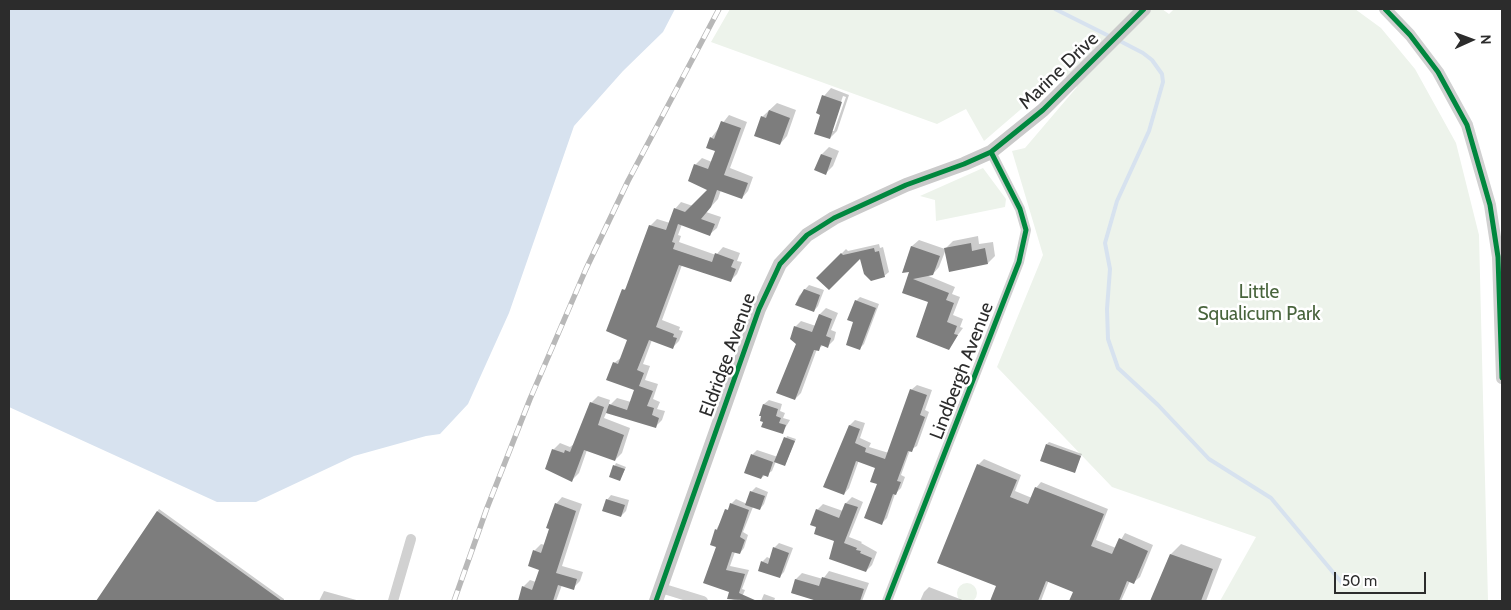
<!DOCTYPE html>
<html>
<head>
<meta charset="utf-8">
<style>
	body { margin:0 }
	#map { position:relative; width:1511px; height:610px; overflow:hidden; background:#fff; font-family:Cabin,sans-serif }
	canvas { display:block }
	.frame { position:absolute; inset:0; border:10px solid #2c2c2c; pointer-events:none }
	.north { position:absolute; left:1446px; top:15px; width:50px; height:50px; -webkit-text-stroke:4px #fff; paint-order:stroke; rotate:88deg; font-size:14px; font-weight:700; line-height:20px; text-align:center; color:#2c2c2c }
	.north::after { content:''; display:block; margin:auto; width:18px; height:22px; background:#2c2c2c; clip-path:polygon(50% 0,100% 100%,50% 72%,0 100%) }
	.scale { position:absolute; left:1334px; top:572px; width:92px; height:22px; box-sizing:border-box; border:2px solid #2c2c2c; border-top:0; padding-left:6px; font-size:15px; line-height:18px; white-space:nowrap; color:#2c2c2c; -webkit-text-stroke:4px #fff; paint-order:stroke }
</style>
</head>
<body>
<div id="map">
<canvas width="1511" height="610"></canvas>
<div class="frame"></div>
<div class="north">N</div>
<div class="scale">50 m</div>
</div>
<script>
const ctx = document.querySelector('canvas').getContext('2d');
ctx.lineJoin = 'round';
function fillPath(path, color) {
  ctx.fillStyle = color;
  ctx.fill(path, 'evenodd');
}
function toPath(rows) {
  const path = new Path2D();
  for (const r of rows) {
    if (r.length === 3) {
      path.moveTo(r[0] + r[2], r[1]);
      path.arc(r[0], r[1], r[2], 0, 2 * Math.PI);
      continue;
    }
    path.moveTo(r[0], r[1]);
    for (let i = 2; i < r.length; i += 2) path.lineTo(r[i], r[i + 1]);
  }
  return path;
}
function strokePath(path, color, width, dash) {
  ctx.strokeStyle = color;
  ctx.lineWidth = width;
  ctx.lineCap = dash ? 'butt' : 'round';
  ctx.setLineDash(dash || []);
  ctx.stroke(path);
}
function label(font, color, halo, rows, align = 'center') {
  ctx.font = font + ' Cabin,sans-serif';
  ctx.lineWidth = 5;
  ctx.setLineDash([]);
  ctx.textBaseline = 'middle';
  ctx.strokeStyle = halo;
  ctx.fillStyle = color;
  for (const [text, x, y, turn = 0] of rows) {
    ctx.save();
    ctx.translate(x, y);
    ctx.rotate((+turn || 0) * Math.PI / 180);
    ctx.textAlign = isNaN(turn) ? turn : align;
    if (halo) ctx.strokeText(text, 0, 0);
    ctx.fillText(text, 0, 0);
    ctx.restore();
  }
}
const green = toPath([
	[730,9,1162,9,1169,14,1174,9,1355,9,1381,28,1415,69,1456,143,1479,235,1488,601,1220,601,1256,537,1112,487,997,367,1043,255,1012,151,1025,148,1077,87,1063,73,984,141,966,109,937,124,711,42],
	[983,168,1006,199,1005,207,936,221,935,200,920,196],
	[967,593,10]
]);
const water = toPath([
	[9,9,675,9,663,32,623,71,574,126,509,313,468,404,440,434,426,436,354,456,256,502,217,502,9,407]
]);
const shadow = toPath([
	[831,88,849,95,837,131,830,138,822,114,824,96],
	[843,96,846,97,834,131,831,131],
	[777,103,796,110,787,136,780,144,762,117],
	[729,115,747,122,730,168,753,177,748,191,742,198,721,190,718,199,706,212,721,217,717,228,710,234,682,224,678,235,681,236,679,242,716,255,723,247,740,253,737,261,742,262,737,274,730,281,682,265,662,320,680,327,679,330,683,331,679,341,673,347,652,340,643,364,650,366,645,380,658,384,653,399,660,402,657,409,665,411,662,420,655,427,607,411,604,418,630,428,622,453,615,460,587,450,579,473,572,480,553,450,560,443,570,447,574,444,591,403,598,396,610,400,608,407,617,398,631,402,636,389,614,363,622,357,629,339,624,290,629,285,650,226,657,219,670,223,675,209,681,202,693,206,709,190,695,165,702,158,712,162,716,150,711,138],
	[829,147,839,151,833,166,826,173,822,154],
	[978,236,979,244,993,242,995,256,988,263,946,249,939,267,933,274,926,275,955,287,952,294,960,297,953,315,963,319,960,327,963,328,948,348,929,301,903,292,911,270,903,272,912,246,919,240,945,249,953,241],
	[879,244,880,248,883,247,889,272,884,276,861,257,818,278,846,249,848,251],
	[809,285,824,290,818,306,814,311,796,304,799,296],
	[860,297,879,304,864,344,860,348,855,322,856,301],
	[826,308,838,313,831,330,836,332,834,340,828,346,824,345,817,349,801,393,795,399,798,343,795,327,801,321,816,326,820,314],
	[917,385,932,390,925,410,929,412,917,446,910,450,901,475,905,477,901,488,895,494,887,518,882,523,877,467,859,460,849,488,844,494,850,425,855,420,865,423,860,438,871,443,869,447,889,453,911,390],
	[769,400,782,404,780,411,785,413,783,418,790,420,782,433,765,421,764,404],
	[787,436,796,439,785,465,776,461,772,471,761,478,746,472,753,454,757,450,778,457],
	[1049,442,1082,454,1074,472,1047,444],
	[984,459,1021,475,1015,491,1032,498,1036,488,1041,482,1108,509,1096,540,1116,548,1125,533,1153,545,1140,577,1134,582,1130,581,1121,601,1071,601,1075,591,1049,580,1041,601,992,601,998,586,978,465],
	[616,463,626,467,620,480,610,476],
	[756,487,768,492,764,504,760,509,753,507,743,532,748,535,744,548,740,553,735,552,730,566,749,570,742,589,745,590,742,597,737,601,728,598,731,591,717,546,716,530,731,504,736,499,747,504,751,492],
	[611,495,629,500,626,511,621,516,607,500],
	[562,497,582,504,562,566,583,572,580,581,573,588,562,585,556,601,519,601,523,587,530,580,536,582,540,569,534,551,541,544,545,545,556,504],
	[852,497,863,502,849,537,862,542,861,543,877,552,872,565,866,571,836,540,818,526,817,510,823,504,843,511,846,503],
	[159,509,284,599,284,601,98,601],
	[779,543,793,548,784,572,779,577,762,562,767,557,771,559,774,548],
	[1181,544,1222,559,1206,601,1151,601,1171,554],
	[829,571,869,583,862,601,822,601,792,593,796,579,802,573,823,579],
	[929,587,965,601,920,601,924,592],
	[324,591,360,601,319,601],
	[764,594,775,598,774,601,761,601]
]);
const stream = toPath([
	[1055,9,1111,37],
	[1118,40,1143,53,1152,60,1162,74,1163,82,1149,131,1117,201,1105,243,1110,269,1107,309,1108,339,1118,368,1158,405,1209,459,1271,498,1342,583]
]);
const building = toPath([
	[822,95,842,102,830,139,814,134,820,115,816,113],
	[769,110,790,118,780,145,754,136,761,116,766,118],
	[721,121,741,128,724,175,748,183,742,199,717,190,711,207,701,219,715,224,710,236,678,224,672,242,675,243,673,249,712,262,715,253,734,260,731,267,736,269,731,282,679,265,656,327,674,334,673,337,677,338,673,349,649,340,637,370,644,373,639,386,653,391,647,406,654,408,652,415,659,418,656,428,606,413,609,404,627,410,634,390,606,380,613,362,618,364,627,340,606,331,622,289,625,290,649,225,666,230,674,208,685,212,707,190,688,181,694,164,708,169,715,151,706,148,710,137,714,139],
	[821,154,832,158,826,175,814,170],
	[971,243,972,251,985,248,988,264,949,272,944,248],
	[911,246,940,256,933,275,913,279,949,293,946,300,954,303,947,322,957,326,954,334,958,335,949,350,916,337,928,302,902,293,909,272,902,273],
	[874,248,875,252,879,251,885,277,871,281,864,274,860,259,829,290,816,278,841,253,843,255],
	[804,289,820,295,814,312,795,305],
	[855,300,876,308,860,350,846,345,853,322,847,320],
	[819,314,832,319,826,336,831,338,828,348,821,345,819,351,814,350,795,400,776,393,796,344,790,339,794,326,812,332],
	[910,389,927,395,920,415,925,417,912,452,908,451,897,481,901,482,896,495,893,494,882,525,864,518,877,484,870,482,875,468,856,461,844,495,823,487,849,425,860,429,855,443,866,448,865,452,885,459],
	[590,402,604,407,598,425,624,435,615,461,584,450,572,482,545,469,552,449,564,453,565,450,570,452],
	[763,404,778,409,776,416,781,418,779,423,786,425,783,434,761,427,763,422,760,421,761,416,759,416],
	[784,437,795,441,785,466,774,462],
	[1046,444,1081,456,1075,473,1040,461],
	[751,454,773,462,768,477,763,475,761,479,744,473],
	[977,464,1017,480,1010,497,1028,504,1035,487,1104,514,1091,546,1112,554,1119,538,1148,551,1134,584,1127,581,1119,601,1069,601,1073,592,1046,581,1038,601,990,601,996,586,937,563],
	[613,465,625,469,620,481,609,477],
	[750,491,765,496,760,510,745,505],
	[606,499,625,505,621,517,602,511],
	[555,503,576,511,556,573,577,579,574,590,558,585,553,601,518,601,522,586,532,590,539,570,528,566,533,550,541,553,549,529,546,528],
	[730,503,749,510,740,537,745,540,740,554,732,552,726,570,745,574,739,593,757,601,727,599,729,592,703,583,716,547,710,545,715,529,717,530,725,509,728,510],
	[845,503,858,507,844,543,857,548,856,550,861,551,860,553,872,558,866,572,829,559,834,541,814,534,816,527,810,525,816,509,839,518],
	[157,511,282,601,96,601],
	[773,547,789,553,780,578,758,571,761,561,768,564],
	[1170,554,1213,569,1201,601,1150,601],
	[822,577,864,589,860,601,817,601,791,593,795,579,819,586]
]);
const minor = toPath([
	[661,588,703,601],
	[393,601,411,539],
	[887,601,1019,262,1026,230,1020,209,991,152]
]);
const tertiary = toPath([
	[1385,9,1410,35,1438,72,1467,125,1490,205,1498,257,1502,378]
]);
const secondary = toPath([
	[656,601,759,309,780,264,807,235,834,218,906,185,964,164,991,152,1043,110,1144,9]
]);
const rail = toPath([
	[454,601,487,508,530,399,586,269,628,181,719,9]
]);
const cycleway = toPath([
	[1385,9,1410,35,1438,72,1467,125,1490,205,1498,257,1502,378],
	[656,601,759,309,780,264,807,235,834,218,906,185,964,164,991,152,1043,110,1144,9],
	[887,601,1019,262,1026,230,1020,209,991,152]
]);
const streetNames = [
	["Marine Drive",1059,71,-44],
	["Eldridge Avenue",728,355,-70],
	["Lindbergh Avenue",962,371,-69]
];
const parkNames = [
	["Little",1259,292],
	["Squalicum Park",1259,314]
];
fillPath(green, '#edf3eb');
fillPath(water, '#d7e2ef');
fillPath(shadow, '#0003');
strokePath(stream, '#d7e2ef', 4);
fillPath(building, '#7d7d7d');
strokePath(minor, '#d1d1d1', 10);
strokePath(tertiary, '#d1d1d1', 12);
strokePath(secondary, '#cacaca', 14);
strokePath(rail, '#b8b8b8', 5.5);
strokePath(rail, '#fff', 4, [11]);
strokePath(cycleway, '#00873e', 5);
label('19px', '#2c2c2c', '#fff', streetNames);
label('19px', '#48643c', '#fff', parkNames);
</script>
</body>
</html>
